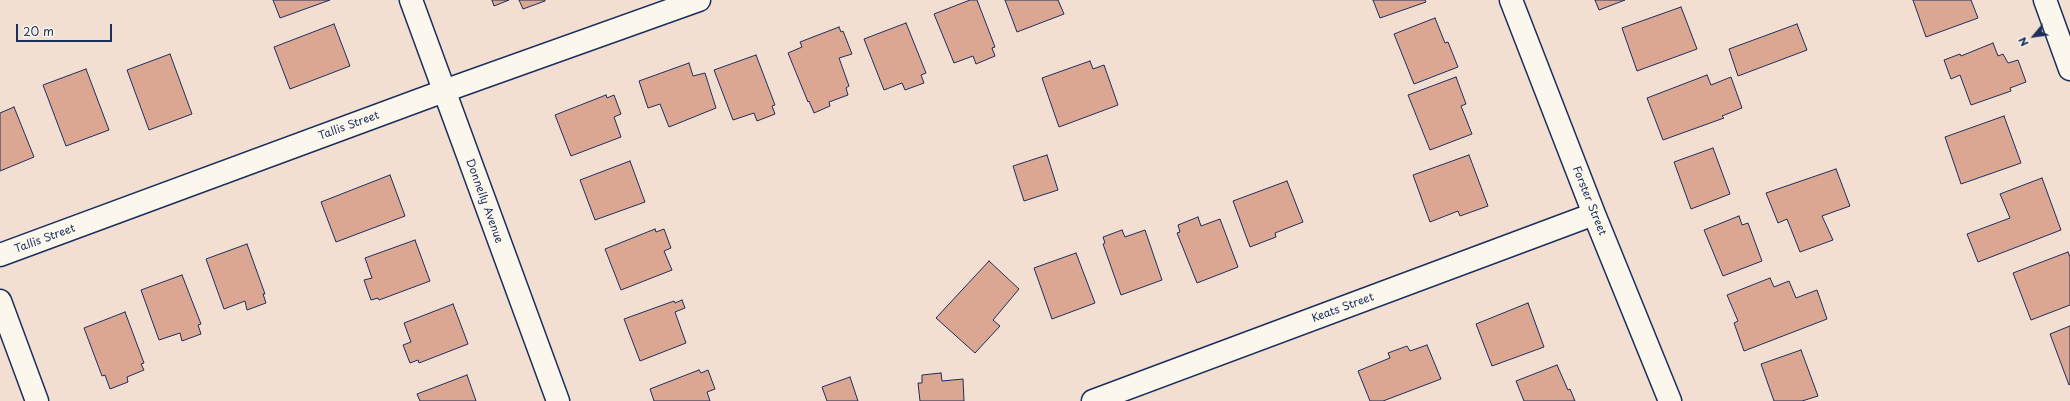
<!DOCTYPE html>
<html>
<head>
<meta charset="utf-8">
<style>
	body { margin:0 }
	#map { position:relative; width:2070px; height:401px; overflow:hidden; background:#f2dfd1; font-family:"Playpen Sans",sans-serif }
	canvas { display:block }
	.north { position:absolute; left:2014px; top:16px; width:40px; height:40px; -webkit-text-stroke:3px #fbf7ec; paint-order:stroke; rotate:241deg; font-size:11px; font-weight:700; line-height:16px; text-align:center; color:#1b2f5e }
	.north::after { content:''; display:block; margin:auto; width:14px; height:18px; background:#1b2f5e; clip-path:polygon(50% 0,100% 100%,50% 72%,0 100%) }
	.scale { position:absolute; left:16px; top:24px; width:96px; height:18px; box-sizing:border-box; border:2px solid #1b2f5e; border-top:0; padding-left:5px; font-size:12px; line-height:14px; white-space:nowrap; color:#1b2f5e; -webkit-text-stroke:3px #fbf7ec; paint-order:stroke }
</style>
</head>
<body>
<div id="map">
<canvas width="2070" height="401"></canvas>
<div class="north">N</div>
<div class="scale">20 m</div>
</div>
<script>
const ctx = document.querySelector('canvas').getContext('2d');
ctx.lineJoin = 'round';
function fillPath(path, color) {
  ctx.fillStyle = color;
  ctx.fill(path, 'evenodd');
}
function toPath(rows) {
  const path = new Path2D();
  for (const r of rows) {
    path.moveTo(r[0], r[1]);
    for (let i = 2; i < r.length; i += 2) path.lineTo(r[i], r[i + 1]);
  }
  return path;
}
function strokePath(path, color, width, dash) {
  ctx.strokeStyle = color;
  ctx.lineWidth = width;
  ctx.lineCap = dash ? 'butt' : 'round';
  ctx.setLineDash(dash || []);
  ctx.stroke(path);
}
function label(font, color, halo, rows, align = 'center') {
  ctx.font = font + ' "Playpen Sans",sans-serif';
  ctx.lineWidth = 3.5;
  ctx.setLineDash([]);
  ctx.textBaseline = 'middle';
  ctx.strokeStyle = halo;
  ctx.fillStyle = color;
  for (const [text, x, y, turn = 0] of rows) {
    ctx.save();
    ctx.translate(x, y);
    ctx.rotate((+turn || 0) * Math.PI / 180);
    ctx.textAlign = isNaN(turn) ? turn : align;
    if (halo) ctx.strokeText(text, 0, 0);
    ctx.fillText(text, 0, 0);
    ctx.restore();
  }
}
const building = toPath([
	[273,0,330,0,280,18,273,0],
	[492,0,509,0,494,6,492,0],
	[519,0,545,0,545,1,523,9,519,0],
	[970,0,977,0,995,47,992,48,995,56,976,64,973,56,954,63,934,14,970,0],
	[1005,0,1058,0,1064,14,1017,32,1005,0],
	[1373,0,1425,0,1426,2,1380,18,1373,0],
	[1595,0,1625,0,1599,10,1595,0],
	[1913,0,1971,0,1978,18,1926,37,1913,0],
	[1681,7,1697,49,1637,71,1622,28,1681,7],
	[1435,18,1445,43,1448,42,1458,67,1414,84,1394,34,1435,18],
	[906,23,926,73,921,75,924,83,905,90,902,83,884,90,864,39,906,23],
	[334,24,350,66,290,89,274,47,334,24],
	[1797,24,1807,50,1738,76,1729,49,1797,24],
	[839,27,841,32,843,31,852,54,839,58,849,86,846,88,848,95,829,102,830,106,814,113,809,101,808,102,788,53,802,47,800,42,839,27],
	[1993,43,1998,56,2003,54,2008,63,2018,60,2026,82,2010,88,2011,91,1971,105,1960,75,1951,79,1944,60,1960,54,1961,56,1993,43],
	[170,54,192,114,149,130,127,70,170,54],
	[756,55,775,105,772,106,775,114,757,121,754,113,733,120,714,70,756,55],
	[1090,61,1093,69,1104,65,1118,105,1059,127,1042,78,1090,61],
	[689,63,693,76,705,73,716,108,669,127,660,104,648,108,639,81,689,63],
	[86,69,109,130,66,146,43,85,86,69],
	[1707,75,1711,85,1731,77,1742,108,1722,116,1724,118,1663,140,1647,98,1707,75],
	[1456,77,1466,104,1461,106,1472,134,1430,150,1408,95,1456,77],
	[606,95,607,98,614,95,621,114,614,117,621,137,571,156,555,115,606,95],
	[14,107,34,157,0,171,0,113,14,107],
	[2004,116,2021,163,1961,184,1945,137,2004,116],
	[1713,148,1730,194,1691,209,1674,162,1713,148],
	[1047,155,1058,190,1024,201,1013,166,1047,155],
	[1469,155,1488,206,1460,216,1458,211,1430,222,1413,175,1469,155],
	[630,161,645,202,595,220,580,180,630,161],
	[1836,169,1850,206,1822,216,1833,240,1800,252,1787,219,1778,223,1766,193,1836,169],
	[390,175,405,216,336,242,321,202,390,175],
	[2042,178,2061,230,1978,262,1967,234,2010,218,2000,194,2042,178],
	[1287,181,1303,222,1275,233,1276,237,1250,247,1233,201,1287,181],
	[1739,216,1742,225,1748,223,1762,261,1723,276,1704,230,1739,216],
	[1198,217,1201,226,1220,219,1238,267,1197,283,1177,233,1180,232,1178,225,1198,217],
	[655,229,656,232,664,229,671,248,664,251,672,270,621,290,605,249,655,229],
	[1122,230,1125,237,1145,230,1162,280,1121,295,1103,244,1105,243,1103,237,1122,230],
	[415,240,430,281,379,300,378,298,371,300,364,280,372,278,365,258,415,240],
	[247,244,265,294,263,294,266,303,247,310,245,301,224,309,206,259,247,244],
	[2068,252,2070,257,2070,305,2031,320,2013,273,2068,252],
	[1076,253,1095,303,1052,319,1034,268,1076,253],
	[989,261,1019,289,993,320,1000,326,975,353,936,318,989,261],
	[182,275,201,324,198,325,201,334,182,341,180,333,159,340,141,290,182,275],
	[1770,278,1774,287,1789,281,1796,298,1817,290,1827,319,1744,351,1734,323,1738,321,1727,295,1770,278],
	[682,300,685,308,675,312,686,343,640,361,624,319,674,301,675,303,682,300],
	[1528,303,1544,347,1492,366,1476,324,1528,303],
	[453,304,468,344,419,363,418,360,410,363,403,345,411,342,404,323,453,304],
	[125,312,144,363,141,364,144,370,127,377,128,382,110,389,105,375,102,376,84,328,125,312],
	[2070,326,2070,384,2069,385,2050,334,2070,326],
	[1427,345,1441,379,1383,401,1370,401,1358,371,1390,358,1388,353,1407,346,1410,351,1427,345],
	[1801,350,1818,396,1802,401,1774,401,1761,364,1801,350],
	[1557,365,1568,390,1570,389,1575,401,1524,401,1516,381,1557,365],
	[699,370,701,373,708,370,715,389,707,392,710,401,654,401,650,389,699,370],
	[941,373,942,381,963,379,964,401,920,401,918,383,922,383,922,375,941,373],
	[467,375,476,401,420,401,417,394,467,375],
	[850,377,858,401,827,401,822,387,850,377]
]);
const minor = toPath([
	[411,0,558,401],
	[1511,0,1594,214,1670,401],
	[2045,0,2070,69],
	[0,255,444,91,699,0],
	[0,301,37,401],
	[1093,401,1594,214]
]);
const streetNames = [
	["Tallis Street",349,126,-20],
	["Donnelly Avenue",484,201,70],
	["Forster Street",1589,201,68],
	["Tallis Street",45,239,-20],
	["Keats Street",1343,308,-20]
];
fillPath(building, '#dca792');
strokePath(building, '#1b2f5e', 1);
strokePath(minor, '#1b2f5e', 25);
strokePath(minor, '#fbf7ec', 22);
label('11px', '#1b2f5e', '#fbf7ec', streetNames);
</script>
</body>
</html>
